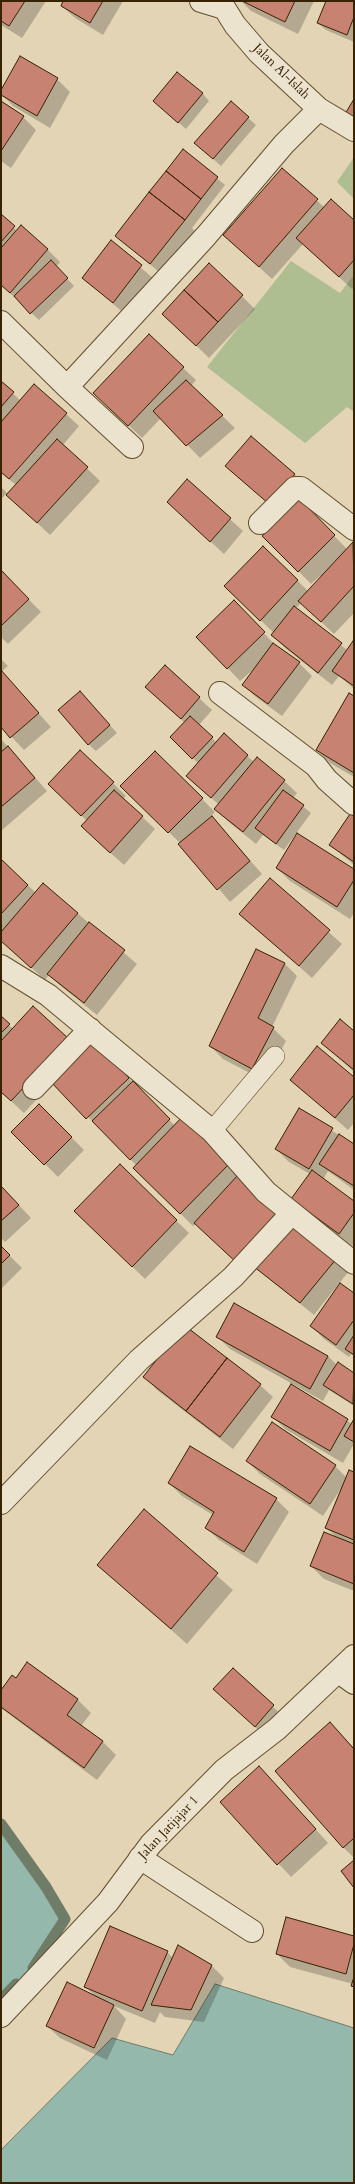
<!DOCTYPE html>
<html>
<head>
<meta charset="utf-8">
<style>
	body { margin:0 }
	#map { position:relative; width:355px; height:2184px; overflow:hidden; background:#e2d4b4; font-family:Cardo,serif }
	canvas { display:block }
	.frame { position:absolute; inset:0; border:2px solid #372201; pointer-events:none }
</style>
</head>
<body>
<div id="map">
<canvas width="355" height="2184"></canvas>
<div class="frame"></div>
</div>
<script>
const ctx = document.querySelector('canvas').getContext('2d');
ctx.lineJoin = 'round';
function fillPath(path, color) {
  ctx.fillStyle = color;
  ctx.fill(path, 'evenodd');
}
function toPath(rows) {
  const path = new Path2D();
  for (const r of rows) {
    path.moveTo(r[0], r[1]);
    for (let i = 2; i < r.length; i += 2) path.lineTo(r[i], r[i + 1]);
  }
  return path;
}
function strokePath(path, color, width, dash) {
  ctx.strokeStyle = color;
  ctx.lineWidth = width;
  ctx.lineCap = dash ? 'butt' : 'round';
  ctx.setLineDash(dash || []);
  ctx.stroke(path);
}
function label(font, color, halo, rows, align = 'center') {
  ctx.font = font + ' Cardo,serif';
  ctx.lineWidth = 3;
  ctx.setLineDash([]);
  ctx.textBaseline = 'middle';
  ctx.strokeStyle = halo;
  ctx.fillStyle = color;
  for (const [text, x, y, turn = 0] of rows) {
    ctx.save();
    ctx.translate(x, y);
    ctx.rotate((+turn || 0) * Math.PI / 180);
    ctx.textAlign = isNaN(turn) ? turn : align;
    if (halo) ctx.strokeText(text, 0, 0);
    ctx.fillText(text, 0, 0);
    ctx.restore();
  }
}
const green = toPath([
	[354,157,354,199,337,182],
	[291,261,340,293,354,275,354,412,347,407,305,443,207,367]
]);
const water = toPath([
	[1,1824,46,1887,65,1919,38,1963,1,2000,1,1824],
	[215,1984,354,2028,354,2183,1,2183,1,2150,112,2038,173,2055,215,1984]
]);
const shadow = toPath([
	[1,1,46,1,22,38,1,25],
	[65,1,123,1,103,35,75,18,62,6],
	[241,1,314,1,298,34,251,11],
	[327,1,354,1,354,42,326,30,318,23],
	[57,79,70,92,50,128,13,106,1,94,1,92],
	[202,93,209,101,186,129,162,108],
	[1,103,23,117,36,130,11,168,1,161],
	[231,103,256,125,221,166,203,150],
	[183,150,225,185,192,228,197,233,164,276,116,236],
	[282,169,325,208,354,221,354,287,352,289,303,244,272,279,224,235],
	[1,215,17,231,47,249,60,262,56,267,74,286,39,320,1,285],
	[111,242,154,279,126,315,83,278],
	[210,265,255,309,209,358,176,326],
	[183,368,196,380,191,386,235,428,200,458,161,418,142,438,108,406],
	[1,382,21,401,35,386,66,414,79,426,63,445,100,481,50,535,6,494,1,499,1,487,8,494,16,485,1,473],
	[226,466,294,474,307,487,285,513,286,514,300,501,347,549,353,543,354,545,354,613,334,634,301,603,296,608,347,650,354,643,354,689,339,676,332,685,285,648,272,635,274,633,238,599,297,580,308,591,321,577,320,576,311,584,264,536,284,517],
	[187,480,243,531,224,554,181,514],
	[1,571,41,612,8,644,1,637],
	[234,601,276,646,299,663,312,676,282,716,256,697,243,685,255,668,240,681,198,637],
	[1,659,8,666,1,672,51,727,24,750,1,726],
	[80,692,117,733,96,751,88,744],
	[354,697,354,777,330,763,317,750],
	[199,698,212,710,199,725,217,743,224,735,254,762,284,781,297,793,293,798,311,813,284,850,263,835,256,844,229,822,216,809,219,805,188,776,199,764,171,737,185,723,159,700],
	[1,739,47,791,1,831],
	[155,752,215,812,211,816,262,874,230,902,181,844,122,786],
	[113,783,126,796,123,799,155,829,124,865,95,839,87,821,62,796],
	[354,818,354,865,330,845],
	[1,860,36,893,43,884,137,964,97,1015,62,987,49,975,45,980,1,940],
	[277,868,354,870,354,913,350,919,290,881],
	[270,880,342,944,312,978,240,914],
	[284,963,297,976,272,1027,286,1041,265,1081,223,1059,210,1046],
	[1,1017,13,1029,68,1040,106,1055,175,1126,185,1116,349,1271,314,1315,257,1269,251,1276,196,1224,193,1226,134,1168,136,1165,53,1082,24,1113,1,1092],
	[354,1032,354,1072,322,1043],
	[354,1078,354,1123,348,1130,291,1080],
	[39,1105,84,1150,58,1177,13,1132],
	[299,1109,354,1145,354,1190,328,1171,323,1180,354,1202,354,1243,352,1246,305,1212,292,1199,310,1174,289,1162,276,1149],
	[120,1166,189,1233,145,1279,89,1224],
	[1,1186,31,1218,5,1242,1,1238],
	[1,1247,22,1268,1,1289],
	[354,1295,354,1356,351,1354,349,1357,324,1339,311,1326],
	[217,1336,328,1356,337,1365,338,1364,354,1374,354,1406,329,1390,323,1401,230,1349],
	[145,1377,260,1385,273,1397,233,1449,157,1390],
	[291,1385,352,1424,354,1421,354,1444,343,1463,285,1429,272,1416],
	[247,1461,335,1466,347,1478,354,1473,354,1591,324,1579,311,1566,336,1537,326,1528,342,1487,323,1516,260,1474],
	[169,1483,276,1499,289,1512,257,1564,219,1540,206,1528,213,1515,182,1496],
	[144,1511,233,1590,187,1644,98,1565],
	[27,1664,78,1700,91,1713,81,1726,103,1742,116,1755,97,1780,1,1708,1,1692,16,1679],
	[233,1669,286,1719,268,1739,228,1702],
	[330,1723,354,1748,354,1858,343,1847],
	[271,1780,328,1843,291,1877,221,1802],
	[354,1937,354,1988,353,1984,290,1967,277,1954],
	[167,1952,173,1958,211,1965,224,1978,204,2022,165,2017,160,2012,155,2023,114,2006,126,2019,107,2060,60,2038,47,2026,96,1997,85,1986]
]);
const stream = toPath([
	[1,1824,46,1887,65,1919,33,1968],
	[1,2000,16,1984]
]);
const building = toPath([
	[1,1,25,1,9,26,1,21,1,1],
	[63,1,103,1,90,23,61,6,63,1],
	[242,1,295,1,285,22,242,1],
	[326,1,354,1,354,17,347,35,317,23,326,1],
	[20,56,58,78,37,116,1,95,1,90,20,56],
	[177,72,203,93,178,123,153,101,177,72],
	[354,99,354,119,345,114,354,99],
	[1,101,24,116,1,151,1,101],
	[231,101,249,117,213,159,194,143,231,101],
	[183,149,218,177,201,199,166,171,183,149],
	[282,168,318,199,259,267,223,235,282,168],
	[166,171,201,199,185,220,149,192,166,171],
	[149,192,185,220,150,264,115,236,149,192],
	[331,199,354,220,354,260,339,277,296,238,331,199],
	[1,214,15,226,1,242,1,214],
	[21,225,48,249,10,293,1,285,1,248,21,225],
	[111,240,142,265,113,303,82,278,111,240],
	[51,260,68,278,30,314,14,296,51,260],
	[209,263,243,295,218,322,184,290,209,263],
	[184,290,218,322,196,346,162,314,184,290],
	[149,334,184,367,128,426,93,393,149,334],
	[186,380,223,415,186,446,153,411,186,380],
	[1,381,14,392,1,407,1,381],
	[34,384,67,413,9,479,1,472,1,422,34,384],
	[251,436,295,474,269,504,225,466,251,436],
	[57,439,88,467,37,523,6,495,57,439],
	[187,479,231,518,210,542,167,502,187,479],
	[300,499,335,535,298,572,262,536,300,499],
	[353,542,354,586,321,622,298,601,353,542],
	[263,546,298,580,260,621,224,586,263,546],
	[1,570,29,599,1,626,1,570],
	[234,600,265,632,227,669,196,637,234,600],
	[294,606,342,643,318,673,271,635,294,606],
	[353,641,354,642,354,686,332,671,353,641],
	[273,643,300,662,268,704,242,685,273,643],
	[165,665,200,697,181,719,145,687,165,665],
	[1,670,39,713,10,738,1,727,1,670],
	[80,691,110,725,88,745,58,710,80,691],
	[349,693,354,696,354,773,316,750,349,693],
	[190,716,213,737,192,759,170,737,190,716],
	[224,733,248,755,211,798,186,776,224,733],
	[8,746,35,778,1,807,1,752,8,746],
	[80,750,114,782,81,816,48,784,80,750],
	[155,751,203,798,168,833,120,786,155,751],
	[257,757,285,780,243,832,214,809,257,757],
	[114,790,143,816,110,853,81,826,114,790],
	[283,790,304,805,276,844,255,828,283,790],
	[350,814,354,816,354,862,329,845,350,814],
	[212,816,250,861,217,890,178,844,212,816],
	[297,833,354,869,354,880,337,907,276,868,297,833],
	[1,859,28,885,1,914,1,859],
	[270,878,330,930,299,966,239,914,270,878],
	[43,883,78,913,31,968,1,941,1,932,43,883],
	[89,922,125,950,84,1003,47,974,89,922],
	[256,949,285,963,258,1018,274,1027,252,1069,209,1046,256,949],
	[33,1006,69,1039,11,1101,1,1092,1,1041,33,1006],
	[1,1016,10,1024,1,1033,1,1016],
	[340,1019,354,1031,354,1070,321,1043,340,1019],
	[93,1041,129,1078,86,1119,51,1082,93,1041],
	[317,1046,354,1077,354,1095,335,1118,290,1080,317,1046],
	[133,1081,170,1119,130,1160,92,1121,133,1081],
	[39,1104,72,1137,44,1165,11,1132,39,1104],
	[299,1108,333,1128,309,1169,275,1149,299,1108],
	[185,1114,232,1161,180,1214,133,1168,185,1114],
	[339,1134,354,1144,354,1186,319,1164,339,1134],
	[120,1164,177,1220,132,1267,74,1211,120,1164],
	[312,1170,354,1201,354,1213,339,1234,291,1199,312,1170],
	[238,1175,282,1215,238,1264,194,1223,238,1175],
	[1,1186,19,1205,1,1221,1,1186],
	[289,1221,337,1258,300,1303,253,1266,289,1221],
	[1,1246,10,1255,1,1264,1,1246],
	[340,1283,354,1293,354,1320,336,1345,310,1326,340,1283],
	[234,1303,328,1356,310,1389,216,1337,234,1303],
	[184,1325,227,1358,186,1411,143,1377,184,1325],
	[354,1335,354,1355,345,1349,354,1335],
	[227,1358,261,1384,220,1437,186,1411,227,1358],
	[338,1362,354,1373,353,1404,323,1385,338,1362],
	[291,1384,348,1419,330,1451,271,1417,291,1384],
	[354,1419,354,1442,344,1436,354,1419],
	[272,1422,336,1465,310,1504,246,1461,272,1422],
	[190,1446,277,1498,244,1552,205,1528,214,1512,168,1483,190,1446],
	[349,1470,354,1472,354,1540,325,1528,349,1470],
	[144,1509,218,1573,171,1629,97,1565,144,1509],
	[324,1532,354,1544,354,1584,310,1566,324,1532],
	[27,1662,78,1699,67,1715,103,1741,84,1768,1,1707,1,1690,12,1675,16,1678,27,1662],
	[233,1668,274,1705,255,1727,213,1689,233,1668],
	[330,1722,354,1749,354,1838,343,1848,275,1771,330,1722],
	[259,1766,316,1829,277,1865,220,1802,259,1766],
	[354,1860,354,1888,341,1871,354,1860],
	[286,1917,354,1936,354,1944,346,1974,276,1954,286,1917],
	[110,1926,168,1951,142,2011,84,1987,110,1926],
	[178,1945,212,1965,191,2010,151,2005,178,1945],
	[354,1977,354,1987,351,1986,354,1977],
	[67,1982,114,2005,94,2048,46,2026,67,1982]
]);
const service = toPath([
	[212,1131,275,1056]
]);
const minor = toPath([
	[201,1,224,8],
	[220,1,235,25,259,53,319,109,354,130],
	[1,322,67,387,206,236,284,144,319,109],
	[67,387,132,447],
	[260,523,295,488,301,488,354,529],
	[220,693,316,766,327,780,354,804],
	[1,966,48,995,212,1131,266,1192,354,1263],
	[34,1088,90,1029],
	[1,1503,139,1360,233,1277,291,1214],
	[339,1672,354,1683],
	[140,1858,252,1931]
]);
const tertiary = toPath([
	[1,2016,108,1902,151,1844,224,1770,277,1729,354,1656]
]);
const streetNames = [
	["Jalan Al-Islah",281,72,44],
	["Jalan Jatijajar 1",169,1828,-47]
];
fillPath(green, '#aebe91');
fillPath(water, '#95b8ad');
strokePath(water, '#6f7c68', 1);
fillPath(shadow, '#0003');
strokePath(stream, '#6f7c68', 11);
fillPath(building, '#c88271');
strokePath(building, '#372201', 1);
strokePath(service, '#624e2e', 20);
strokePath(minor, '#624e2e', 24);
strokePath(tertiary, '#624e2e', 24);
strokePath(service, '#ece3ce', 19);
strokePath(minor, '#ece3ce', 22);
strokePath(tertiary, '#ece3ce', 22);
label('13px', '#372201', '#ece3ce', streetNames);
</script>
</body>
</html>
